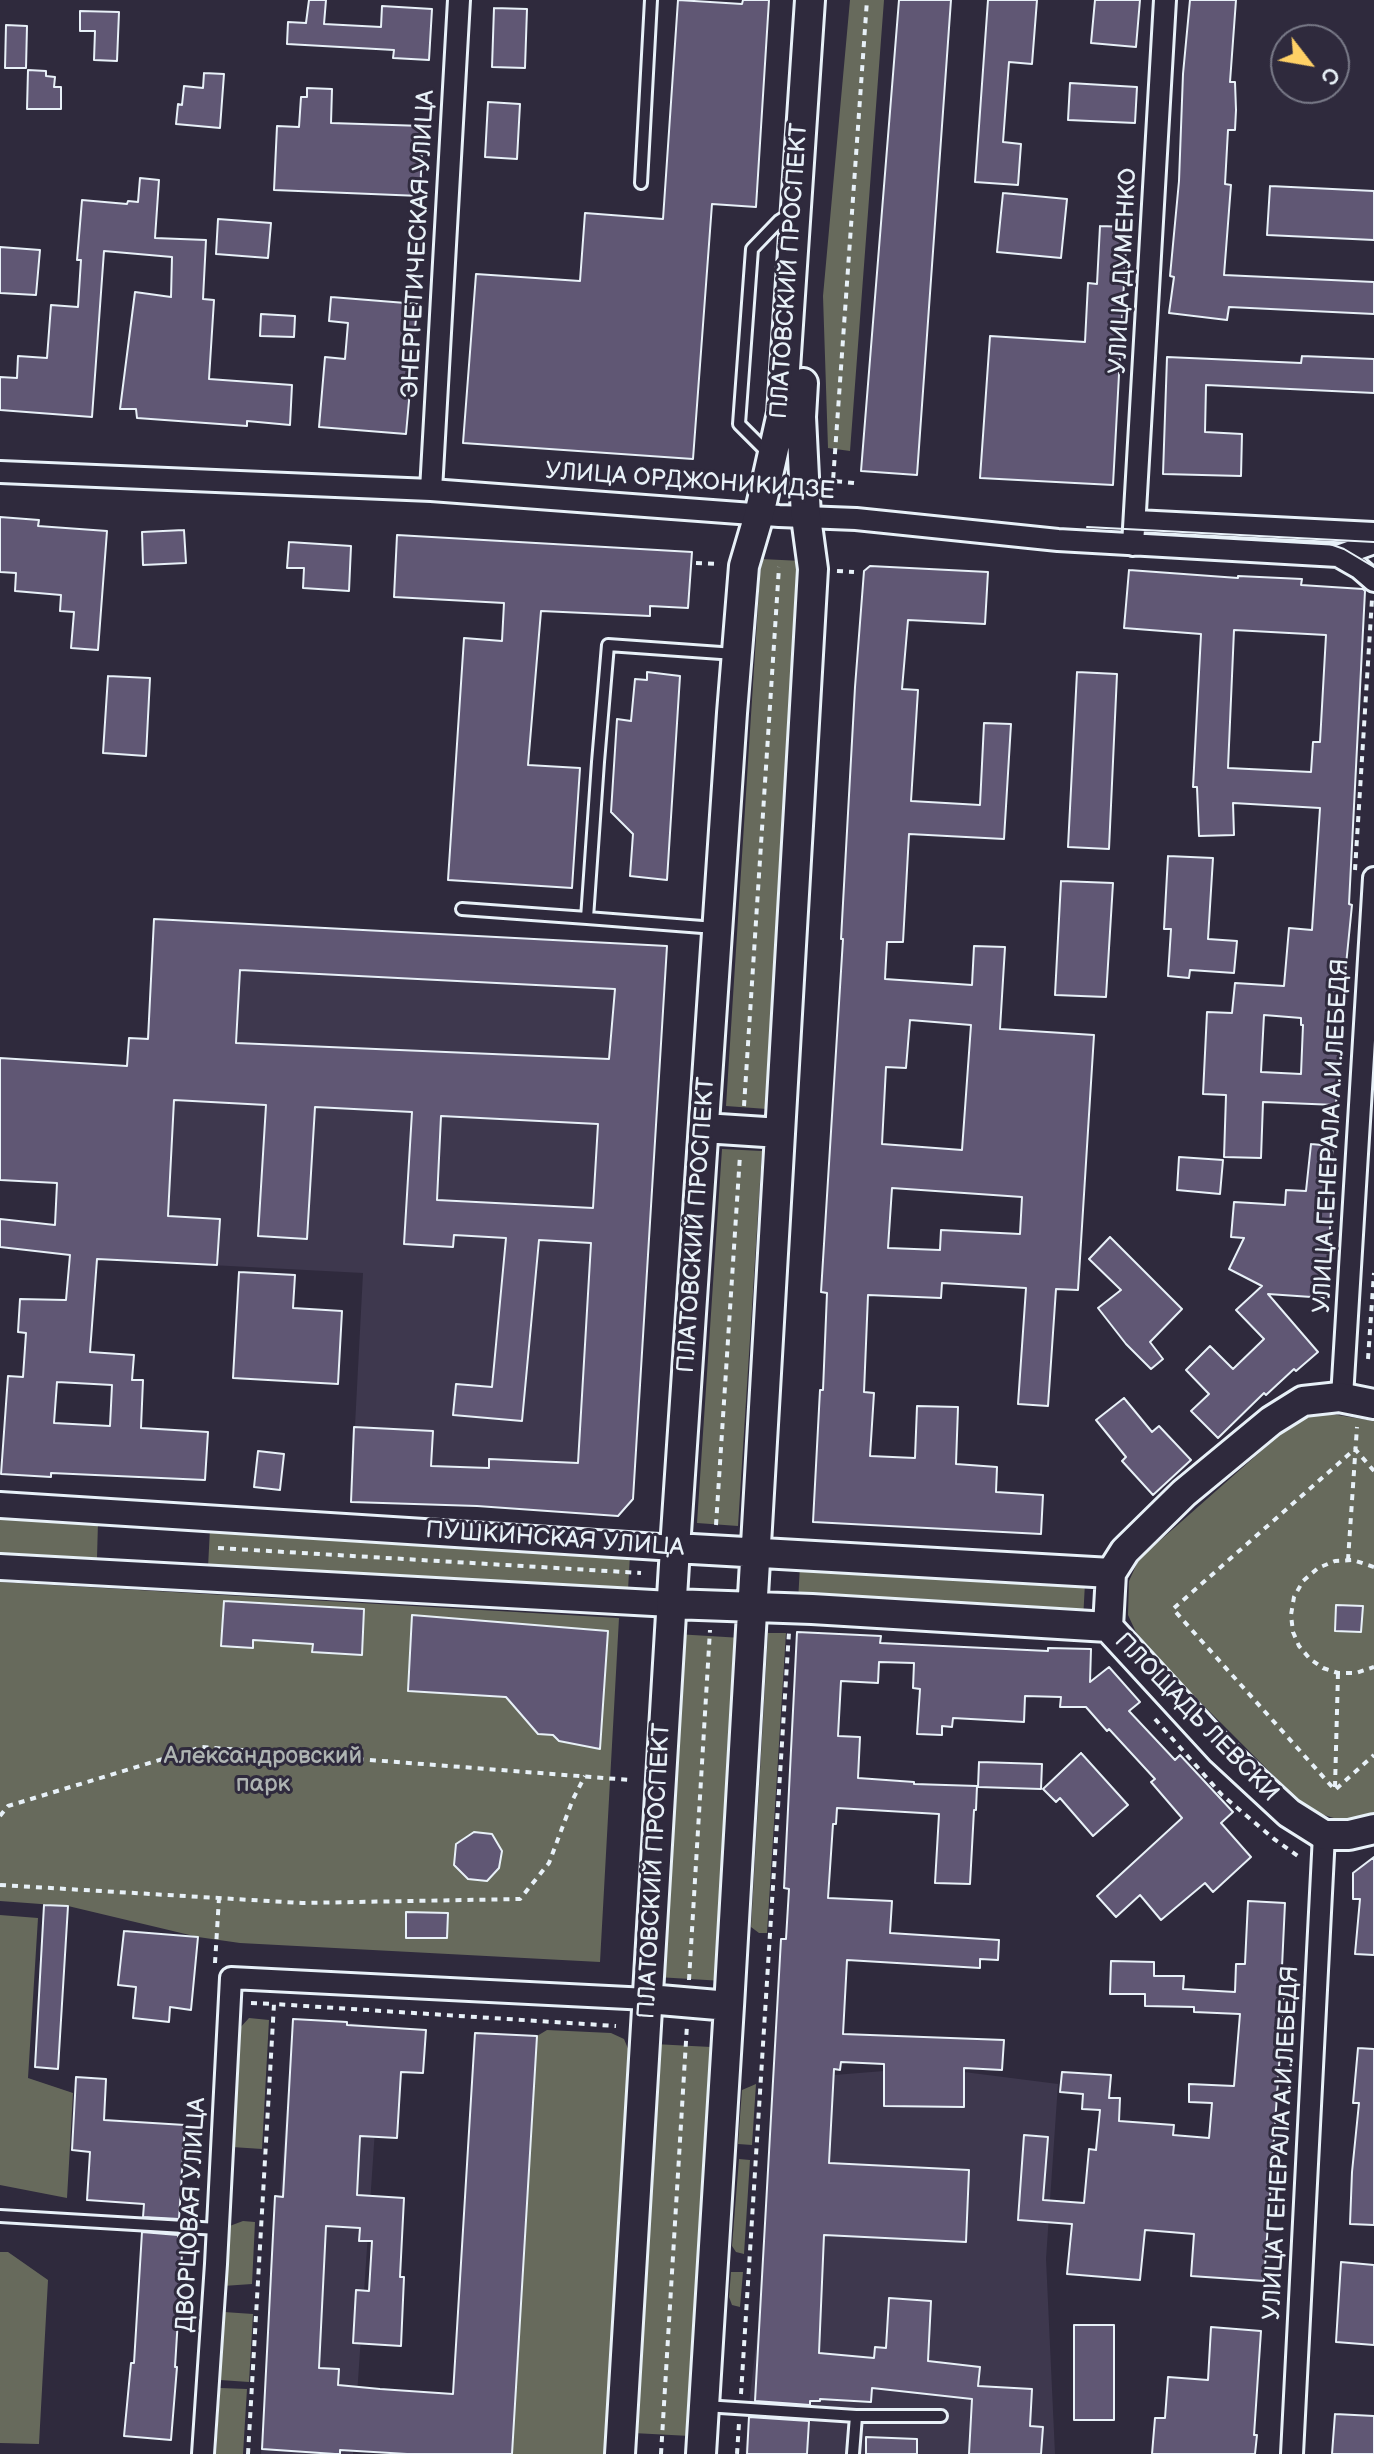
<!DOCTYPE html>
<html>
<head>
<meta charset="utf-8">
<style>
	body { margin:0 }
	#map { position:relative; width:1374px; height:2454px; overflow:hidden; background:#2f2a3d; font-family:"Balsamiq Sans",sans-serif }
	canvas { display:block }
	.north { position:absolute; left:1270px; top:24px; width:80px; height:80px; box-sizing:border-box; background:#2f2a3d; border:2px solid #797a88; border-radius:50%; rotate:121deg; font-size:22px; font-weight:700; line-height:32px; text-align:center; color:#e8f1f8 }
	.north::after { content:''; display:block; margin:auto; width:28px; height:36px; background:#ffd166; clip-path:polygon(50% 0,100% 100%,50% 72%,0 100%) }
</style>
</head>
<body>
<div id="map">
<canvas width="1374" height="2454"></canvas>
<div class="north">С</div>
</div>
<script>
const ctx = document.querySelector('canvas').getContext('2d');
ctx.lineJoin = 'round';
function fillPath(path, color) {
  ctx.fillStyle = color;
  ctx.fill(path, 'evenodd');
}
function toPath(rows) {
  const path = new Path2D();
  for (const r of rows) {
    path.moveTo(r[0], r[1]);
    for (let i = 2; i < r.length; i += 2) path.lineTo(r[i], r[i + 1]);
  }
  return path;
}
function strokePath(path, color, width, dash) {
  ctx.strokeStyle = color;
  ctx.lineWidth = width;
  ctx.lineCap = dash ? 'butt' : 'round';
  ctx.setLineDash(dash || []);
  ctx.stroke(path);
}
function label(font, color, halo, rows, align = 'center') {
  ctx.font = font + ' "Balsamiq Sans",sans-serif';
  ctx.lineWidth = 6;
  ctx.setLineDash([]);
  ctx.textBaseline = 'middle';
  ctx.strokeStyle = halo;
  ctx.fillStyle = color;
  for (const [text, x, y, turn = 0] of rows) {
    ctx.save();
    ctx.translate(x, y);
    ctx.rotate((+turn || 0) * Math.PI / 180);
    ctx.textAlign = isNaN(turn) ? turn : align;
    if (halo) ctx.strokeText(text, 0, 0);
    ctx.fillText(text, 0, 0);
    ctx.restore();
  }
}
const built = toPath([
	[154,919,667,946,633,1499,618,1516,485,1507,351,1502,363,1273,116,1260,129,1038,148,1036],
	[293,2019,347,2022,382,2027,353,2454,261,2454],
	[884,2071,964,2072,1058,2084,1046,2259,1055,2454,745,2454,748,2413,762,2294,773,2072,834,2075]
]);
const green = toPath([
	[850,0,884,0,850,451,828,448,823,296],
	[761,559,802,561,767,1109,726,1106],
	[722,1149,762,1151,738,1526,697,1523],
	[1319,1412,1374,1421,1374,1812,1353,1824,1308,1810,1141,1643,1128,1615,1129,1581,1139,1559,1302,1415],
	[0,1516,98,1522,97,1558,0,1554],
	[210,1528,630,1555,628,1590,208,1568],
	[800,1565,1085,1583,1083,1620,798,1602],
	[0,1582,619,1618,600,1962,240,1943,198,1937,68,1906,0,1901],
	[768,1633,786,1633,767,1933,759,1933,751,1927],
	[676,1634,742,1638,723,1981,657,1977],
	[0,1915,38,1918,28,2078,73,2093,67,2198,0,2185],
	[249,2018,269,2020,262,2149,232,2147,238,2030],
	[547,2030,611,2033,624,2039,629,2051,606,2454,512,2454,537,2036],
	[654,2044,711,2047,690,2436,633,2433],
	[756,2084,752,2145,738,2144,742,2090],
	[739,2159,750,2160,744,2254,736,2252,732,2246],
	[243,2221,255,2222,252,2284,223,2286,227,2227],
	[0,2252,8,2252,48,2280,39,2444,0,2443],
	[731,2272,743,2272,740,2307,732,2305,729,2297],
	[224,2312,253,2314,249,2382,220,2380],
	[220,2388,247,2389,243,2454,216,2454]
]);
const building = toPath([
	[309,0,326,0,324,24,381,27,382,6,432,9,429,60,393,58,394,50,287,44,288,22,306,23,309,0],
	[678,0,742,4,743,0,769,0,756,207,712,204,693,459,463,443,476,274,580,281,585,213,663,219,678,0],
	[899,0,951,0,917,475,861,471,899,0],
	[988,0,1037,0,1032,64,1009,62,1003,142,1021,144,1018,185,975,182,988,0],
	[1095,0,1140,0,1136,47,1091,43,1095,0],
	[1190,0,1236,0,1230,82,1235,82,1236,110,1235,130,1228,130,1225,184,1231,185,1224,275,1374,282,1374,314,1229,307,1227,320,1169,313,1174,277,1170,276,1179,181,1183,74,1190,0],
	[494,8,527,9,525,68,492,67,494,8],
	[80,11,119,12,117,61,94,60,95,31,80,31,80,11],
	[6,25,27,26,26,68,5,68,6,25],
	[28,70,46,71,46,76,55,77,54,87,61,87,61,109,27,109,28,70],
	[204,73,224,74,220,128,176,124,178,104,182,105,184,86,203,88,204,73],
	[1070,83,1137,87,1135,123,1068,120,1070,83],
	[307,88,332,89,331,123,423,126,420,196,274,190,277,126,299,127,301,97,307,97,307,88],
	[488,102,520,104,517,159,485,157,488,102],
	[140,178,159,180,155,238,206,240,203,299,214,300,209,379,292,385,290,425,247,421,247,426,137,418,136,409,120,409,135,292,171,297,172,257,104,251,92,417,0,410,0,377,17,378,18,356,47,358,51,305,78,307,81,260,77,260,82,200,127,204,128,201,138,202,140,178],
	[1270,186,1374,191,1374,240,1267,235,1270,186],
	[1003,193,1067,199,1061,258,997,252,1003,193],
	[218,219,271,223,268,258,216,254,218,219],
	[1100,226,1127,227,1113,485,980,478,990,336,1085,342,1088,283,1097,284,1100,226],
	[0,247,40,250,36,295,0,293,0,247],
	[331,297,418,304,407,390,410,390,406,434,319,427,325,357,345,359,348,323,329,321,331,297],
	[261,314,295,316,294,337,260,336,261,314],
	[1302,356,1374,359,1374,393,1206,385,1205,432,1242,434,1241,476,1163,474,1167,357,1301,363,1302,356],
	[0,517,39,520,38,526,107,531,98,650,71,648,74,612,60,611,61,595,15,591,16,573,0,572,0,517],
	[184,530,186,563,143,565,142,532,184,530],
	[397,535,692,552,688,608,650,606,650,616,541,611,528,765,580,768,572,888,448,880,464,638,502,641,504,603,394,597,397,535],
	[289,542,351,546,349,591,303,588,304,568,287,568,289,542],
	[870,566,988,572,985,624,908,620,902,689,918,690,911,801,980,805,984,723,1011,724,1004,839,909,834,903,942,887,942,885,979,972,985,974,946,1005,947,1000,1029,1094,1035,1078,1290,1056,1289,1048,1406,1018,1404,1026,1288,942,1283,941,1298,868,1295,864,1392,874,1393,870,1456,915,1458,917,1406,958,1407,956,1464,997,1467,996,1492,1043,1495,1041,1534,813,1522,820,1390,823,1390,827,1293,821,1292,843,939,841,939,855,687,864,571,870,566],
	[910,1020,971,1025,962,1150,882,1144,886,1067,906,1068,910,1020],
	[892,1188,1022,1197,1020,1234,941,1230,940,1250,888,1248,892,1188],
	[1129,570,1238,578,1238,576,1302,579,1301,585,1363,589,1365,591,1349,904,1352,905,1345,975,1343,975,1336,1105,1263,1102,1261,1158,1224,1157,1226,1095,1203,1094,1207,1012,1232,1013,1235,983,1284,986,1289,928,1312,930,1320,808,1233,803,1234,835,1199,836,1197,787,1193,787,1201,634,1124,628,1129,570],
	[1234,630,1326,635,1320,742,1313,742,1311,772,1228,768,1234,630],
	[1264,1015,1301,1018,1301,1025,1303,1025,1301,1074,1261,1072,1264,1015],
	[647,672,680,676,667,880,630,876,633,834,611,812,617,719,631,721,635,679,647,680,647,672],
	[1077,672,1117,674,1109,849,1068,847,1077,672],
	[108,676,150,678,146,756,103,753,108,676],
	[1168,856,1213,858,1208,939,1237,941,1234,973,1190,970,1189,978,1168,976,1171,929,1164,929,1168,856],
	[1061,881,1113,883,1106,997,1055,995,1061,881],
	[154,919,667,946,633,1499,618,1516,477,1506,351,1502,354,1427,433,1431,431,1466,489,1468,489,1459,578,1463,591,1243,539,1240,522,1421,453,1415,456,1384,492,1387,506,1238,454,1235,453,1247,404,1244,412,1112,315,1107,307,1239,258,1236,266,1105,174,1100,168,1216,220,1219,217,1265,97,1259,90,1352,134,1355,132,1380,143,1380,141,1428,208,1432,205,1480,51,1473,51,1477,1,1474,8,1376,23,1377,26,1333,18,1332,20,1299,66,1300,70,1255,0,1247,0,1219,55,1225,57,1183,0,1180,0,1058,127,1066,129,1038,148,1039,154,919],
	[240,970,615,989,609,1059,236,1043,240,970],
	[441,1116,598,1124,593,1208,437,1200,441,1116],
	[57,1382,112,1385,110,1426,54,1423,57,1382],
	[1311,1144,1333,1146,1328,1192,1332,1193,1326,1298,1268,1294,1318,1352,1296,1371,1294,1369,1266,1395,1264,1393,1218,1438,1191,1411,1209,1394,1186,1370,1210,1346,1233,1369,1264,1339,1236,1310,1262,1286,1229,1269,1244,1238,1231,1237,1234,1202,1285,1205,1286,1190,1306,1191,1311,1144],
	[1179,1157,1223,1160,1220,1194,1177,1190,1179,1157],
	[1110,1237,1182,1309,1150,1342,1163,1359,1151,1369,1126,1344,1098,1308,1121,1290,1089,1259,1110,1237],
	[239,1272,295,1275,293,1308,342,1311,338,1384,233,1378,239,1272],
	[1124,1398,1152,1432,1159,1426,1191,1460,1153,1495,1122,1461,1126,1457,1096,1420,1124,1398],
	[258,1451,284,1454,280,1490,254,1487,258,1451],
	[224,1601,364,1609,362,1655,312,1652,313,1644,253,1640,253,1648,221,1646,224,1601],
	[1336,1605,1363,1606,1361,1632,1335,1631,1336,1605],
	[412,1615,608,1631,600,1749,559,1741,553,1735,538,1734,506,1697,408,1691,412,1615],
	[797,1632,881,1636,880,1643,1048,1651,1048,1648,1091,1649,1090,1682,1109,1667,1140,1702,1129,1711,1175,1760,1180,1755,1233,1812,1221,1823,1251,1857,1213,1892,1205,1883,1161,1920,1140,1895,1116,1917,1097,1896,1182,1818,1151,1782,1155,1779,1109,1729,1107,1731,1086,1707,1060,1707,1061,1697,1025,1696,1024,1722,953,1718,952,1727,942,1726,942,1735,917,1734,920,1689,913,1688,914,1663,879,1662,878,1683,841,1681,838,1736,860,1737,858,1778,914,1782,914,1784,977,1786,976,1810,974,1810,970,1884,935,1883,939,1814,837,1808,836,1824,833,1824,828,1898,892,1901,890,1933,999,1940,998,1960,980,1959,980,1968,847,1960,843,2034,1004,2040,1002,2070,964,2068,964,2107,884,2106,884,2064,841,2062,840,2070,834,2069,829,2163,969,2170,966,2242,824,2235,819,2353,874,2358,875,2347,886,2348,889,2298,931,2301,928,2361,980,2367,978,2386,1032,2389,1030,2426,1043,2427,1041,2454,969,2454,972,2399,872,2388,871,2402,820,2399,820,2401,810,2401,810,2405,755,2401,781,1939,786,1939,789,1889,784,1888,797,1632],
	[1081,1753,1128,1805,1093,1836,1060,1798,1056,1802,1043,1789,1081,1753],
	[979,1762,1042,1764,1041,1789,978,1787,979,1762],
	[474,1832,492,1834,502,1851,499,1868,487,1881,468,1879,454,1865,456,1844,474,1832],
	[1374,1857,1374,1955,1355,1954,1360,1899,1353,1899,1353,1873,1374,1857],
	[1248,1901,1285,1903,1282,1967,1286,1967,1264,2281,1191,2276,1194,2234,1145,2230,1140,2280,1067,2274,1072,2224,1018,2220,1024,2135,1048,2137,1043,2200,1084,2203,1089,2149,1096,2150,1100,2110,1082,2109,1083,2094,1060,2092,1062,2072,1111,2075,1109,2098,1120,2098,1119,2121,1174,2125,1173,2135,1209,2138,1212,2103,1189,2102,1189,2084,1234,2086,1240,2014,1194,2012,1194,2007,1145,2006,1145,1994,1110,1994,1111,1961,1154,1962,1154,1976,1184,1976,1183,1989,1235,1992,1236,1964,1245,1964,1248,1901],
	[44,1905,68,1906,58,2069,35,2067,44,1905],
	[406,1912,448,1913,447,1938,406,1938,406,1912],
	[124,1931,198,1937,191,2010,170,2007,169,2022,133,2018,136,1987,118,1985,124,1931],
	[293,2019,347,2022,347,2025,426,2030,423,2073,401,2072,397,2138,360,2136,357,2195,404,2198,400,2277,404,2277,401,2346,353,2343,356,2290,369,2291,372,2241,359,2241,360,2228,326,2226,319,2368,339,2369,338,2385,380,2389,453,2394,475,2033,537,2036,512,2454,407,2454,340,2450,340,2454,335,2454,262,2449,275,2196,283,2197,293,2019],
	[1358,2048,1374,2049,1374,2225,1350,2224,1352,2172,1359,2103,1353,2103,1358,2048],
	[76,2077,106,2079,104,2120,185,2125,179,2219,143,2217,144,2204,87,2200,90,2152,72,2150,76,2077],
	[142,2232,178,2235,178,2237,183,2237,175,2367,177,2367,171,2440,124,2436,131,2363,134,2363,142,2232],
	[1341,2262,1374,2265,1374,2345,1336,2342,1341,2262],
	[1074,2325,1114,2325,1114,2420,1074,2420,1074,2325],
	[1211,2327,1261,2331,1254,2435,1257,2435,1255,2454,1152,2454,1155,2418,1165,2418,1168,2377,1208,2380,1211,2327],
	[1335,2414,1374,2416,1374,2454,1332,2454,1335,2414],
	[749,2417,809,2421,807,2454,747,2454,749,2417],
	[866,2437,917,2439,917,2454,866,2454,866,2437]
]);
const path = toPath([
	[854,483,833,481,867,0],
	[696,563,720,564],
	[837,571,854,572],
	[1355,870,1372,599],
	[744,1106,779,567],
	[1368,1359,1374,1273],
	[1374,1471,1355,1449,1173,1609,1335,1790,1374,1755],
	[716,1525,740,1155],
	[218,1548,641,1573],
	[1348,1560,1357,1427],
	[1374,1567,1353,1560,1335,1561,1318,1568,1303,1581,1294,1597,1291,1615,1293,1632,1299,1646,1310,1659,1323,1668,1338,1673,1356,1673,1374,1667],
	[1155,1719,1222,1795,1274,1839,1298,1856],
	[1335,1787,1338,1673],
	[0,1816,8,1806,202,1747,630,1780],
	[0,1885,302,1903,520,1899,549,1863,573,1799,585,1776],
	[215,1963,219,1898],
	[689,1980,710,1630],
	[251,2003,274,2004],
	[741,2394,789,1632],
	[248,2454,274,2004,616,2026],
	[661,2454,687,2025],
	[737,2454,739,2423]
]);
const service = toPath([
	[641,183,651,0],
	[768,453,739,424,752,249,779,221,790,214],
	[462,909,587,918],
	[715,928,587,918,598,762,608,645,735,654],
	[0,2216,218,2229],
	[705,2406,856,2416,853,2454],
	[856,2416,941,2416]
]);
const minor = toPath([
	[0,472,431,490,779,516,856,519,1058,540,1338,556,1374,543],
	[431,490,459,0],
	[1136,521,1374,533],
	[1133,545,1165,0],
	[1338,556,1359,568,1374,581],
	[1342,1397,1374,878],
	[203,2454,216,2264,231,1978,648,1999],
	[1292,2454,1324,1835]
]);
const tertiary = toPath([
	[0,1505,675,1548],
	[0,1567,671,1604]
]);
const secondary = toPath([
	[704,1128,780,1133],
	[1374,1404,1339,1397,1303,1401,1271,1421,1184,1493,1125,1551,1111,1573,1108,1627,1221,1750,1289,1813,1324,1835,1349,1835,1374,1829],
	[675,1548,1111,1573],
	[671,1604,812,1609,1108,1627],
	[648,1999,729,2006],
	[620,2454,675,1548,732,713,744,566,759,515,782,413,810,0],
	[701,2454,729,2006,813,569,806,517,801,417,803,383]
]);
const tram = toPath([
	[1087,527,1374,542],
	[1330,544,1344,549,1374,567]
]);
const streetNames = [
	["ЭНЕРГЕТИЧЕСКАЯ УЛИЦА",419,244,-87],
	["ПЛАТОВСКИЙ ПРОСПЕКТ",790,271,-86],
	["УЛИЦА ДУМЕНКО",1124,271,-87],
	["УЛИЦА ОРДЖОНИКИДЗЕ",690,482,4],
	["УЛИЦА ГЕНЕРАЛА А.И.ЛЕБЕДЯ",1332,1136,-87],
	["ПЛАТОВСКИЙ ПРОСПЕКТ",697,1225,-86],
	["ПУШКИНСКАЯ УЛИЦА",555,1540,4],
	["ПЛОЩАДЬ ЛЕВСКИ",1196,1718,46],
	["ПЛАТОВСКИЙ ПРОСПЕКТ",655,1871,-87],
	["УЛИЦА ГЕНЕРАЛА А.И.ЛЕБЕДЯ",1282,2143,-87],
	["ДВОРЦОВАЯ УЛИЦА",192,2215,-87]
];
const parkNames = [
	["Александровский",263,1757],
	["парк",263,1785]
];
fillPath(built, '#3e384e');
fillPath(green, '#676a5c');
fillPath(building, '#605774');
strokePath(building, '#e8f1f8', 2);
strokePath(service, '#e8f1f8', 16);
strokePath(minor, '#e8f1f8', 26);
strokePath(tertiary, '#e8f1f8', 30);
strokePath(secondary, '#e8f1f8', 34);
strokePath(path, '#e8f1f8', 4, [6, 6]);
strokePath(service, '#2f2a3d', 10);
strokePath(minor, '#2f2a3d', 20);
strokePath(tertiary, '#2f2a3d', 24);
strokePath(secondary, '#2f2a3d', 28);
strokePath(tram, '#e8f1f8', 2);
label('24px', '#e8f1f8', '#2f2a3d', streetNames);
label('24px', '#aeb4b2', '#2f2a3d', parkNames);
</script>
</body>
</html>
